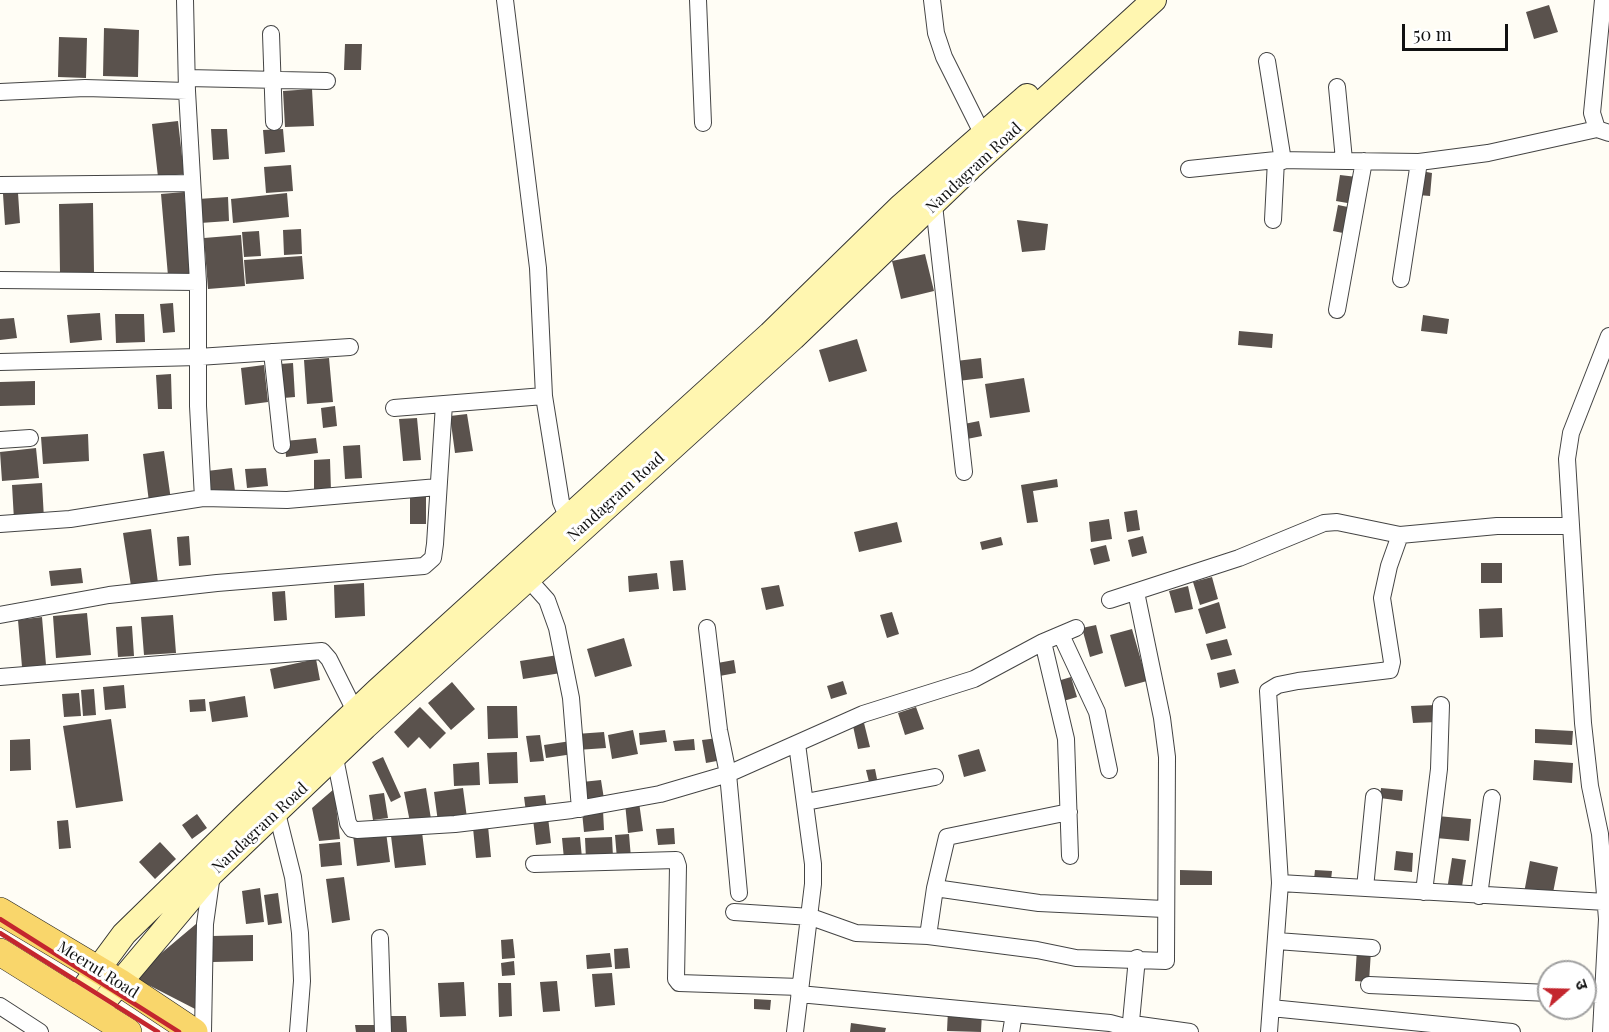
<!DOCTYPE html>
<html>
<head>
<meta charset="utf-8">
<style>
	body { margin:0 }
	#map { position:relative; width:1609px; height:1032px; overflow:hidden; background:#fffdf5; font-family:"Playfair Display","Noto Sans Devanagari",serif }
	canvas { display:block }
	.north { position:absolute; left:1537px; top:960px; width:60px; height:60px; box-sizing:border-box; background:#fff; border:2px solid #a0a0a0; border-radius:50%; rotate:70deg; font-size:16px; font-weight:700; line-height:24px; text-align:center; color:#111 }
	.north::after { content:''; display:block; margin:auto; width:21px; height:27px; background:#c4262e; clip-path:polygon(50% 0,100% 100%,50% 72%,0 100%) }
	.scale { position:absolute; left:1402px; top:24px; width:106px; height:27px; box-sizing:border-box; border:3px solid #111; border-top:0; padding-left:8px; font-size:18px; line-height:21px; white-space:nowrap; color:#111; -webkit-text-stroke:4px #fff; paint-order:stroke }
</style>
</head>
<body>
<div id="map">
<canvas width="1609" height="1032"></canvas>
<div class="north">उ</div>
<div class="scale">50 m</div>
</div>
<script>
const ctx = document.querySelector('canvas').getContext('2d');
ctx.lineJoin = 'round';
function fillPath(path, color) {
  ctx.fillStyle = color;
  ctx.fill(path, 'evenodd');
}
function toPath(rows) {
  const path = new Path2D();
  for (const r of rows) {
    path.moveTo(r[0], r[1]);
    for (let i = 2; i < r.length; i += 2) path.lineTo(r[i], r[i + 1]);
  }
  return path;
}
function strokePath(path, color, width, dash) {
  ctx.strokeStyle = color;
  ctx.lineWidth = width;
  ctx.lineCap = dash ? 'butt' : 'round';
  ctx.setLineDash(dash || []);
  ctx.stroke(path);
}
function label(font, color, halo, rows, align = 'center') {
  ctx.font = font + ' "Playfair Display",serif';
  ctx.lineWidth = 6;
  ctx.setLineDash([]);
  ctx.textBaseline = 'middle';
  ctx.strokeStyle = halo;
  ctx.fillStyle = color;
  for (const [text, x, y, turn = 0] of rows) {
    ctx.save();
    ctx.translate(x, y);
    ctx.rotate((+turn || 0) * Math.PI / 180);
    ctx.textAlign = isNaN(turn) ? turn : align;
    if (halo) ctx.strokeText(text, 0, 0);
    ctx.fillText(text, 0, 0);
    ctx.restore();
  }
}
const building = toPath([
	[1549,5,1558,32,1534,39,1526,12],
	[104,28,139,30,138,77,103,76],
	[59,37,87,38,86,78,58,77],
	[345,44,362,44,361,70,344,70],
	[312,89,314,126,285,127,283,91],
	[178,121,184,174,158,177,152,124],
	[211,129,227,129,229,159,213,160],
	[283,129,285,152,265,154,263,130],
	[291,165,293,191,266,193,264,167],
	[1421,171,1432,173,1430,196,1418,195],
	[1340,175,1357,177,1353,204,1336,201],
	[184,192,191,274,168,276,161,194],
	[18,193,20,223,5,225,3,194],
	[287,193,289,217,233,223,231,199],
	[228,197,229,221,200,223,198,199],
	[93,203,94,273,60,273,59,204],
	[1338,205,1353,208,1348,234,1333,231],
	[1017,220,1048,224,1045,250,1022,252],
	[301,229,302,254,284,255,283,230],
	[259,231,261,256,244,257,242,232],
	[241,235,245,286,208,289,204,238],
	[925,254,934,291,901,299,892,261],
	[302,256,304,279,246,284,244,260],
	[173,303,175,332,163,333,160,304],
	[100,313,102,340,70,343,67,315],
	[115,314,144,314,145,342,116,343],
	[1423,315,1449,319,1447,334,1421,331],
	[14,318,17,338,0,340,0,319],
	[1239,331,1273,334,1272,348,1238,345],
	[857,339,867,371,829,382,819,350],
	[329,358,333,402,307,404,304,360],
	[981,358,983,378,958,381,956,361],
	[293,363,295,397,283,398,280,364],
	[264,365,268,402,245,405,241,368],
	[171,374,172,409,158,409,156,375],
	[1024,378,1030,412,990,418,985,384],
	[35,381,35,405,0,406,0,382],
	[335,406,337,426,323,428,321,408],
	[467,414,473,451,455,453,450,416],
	[417,418,421,460,403,461,399,419],
	[979,421,982,436,962,440,959,425],
	[88,434,89,461,43,464,41,437],
	[316,438,318,453,286,457,285,441],
	[360,445,362,478,345,479,343,446],
	[36,448,39,478,2,481,0,452],
	[164,451,171,500,149,502,143,454],
	[330,459,331,491,314,492,314,460],
	[232,468,235,491,210,493,207,471],
	[266,468,268,486,247,488,245,469],
	[1057,479,1058,487,1033,491,1038,522,1027,523,1021,485],
	[42,483,44,519,14,520,12,485],
	[410,496,426,496,426,524,410,524],
	[1137,510,1140,530,1127,532,1124,512],
	[1109,519,1112,539,1091,542,1089,522],
	[897,522,902,542,859,552,854,532],
	[151,529,158,583,131,586,123,533],
	[189,536,191,565,179,566,177,537],
	[1143,536,1147,553,1132,557,1128,540],
	[1001,537,1003,545,982,550,980,542],
	[1106,545,1110,561,1094,565,1090,549],
	[683,560,686,590,673,591,670,561],
	[1481,563,1502,563,1502,583,1481,583],
	[81,568,83,583,51,586,49,571],
	[657,573,659,589,629,592,628,576],
	[1212,577,1218,599,1200,605,1193,582],
	[364,583,365,616,335,618,334,585],
	[779,585,784,606,766,610,761,588],
	[1188,586,1193,609,1175,613,1169,591],
	[285,591,287,620,274,621,272,592],
	[1219,602,1226,628,1206,634,1198,609],
	[1502,608,1503,637,1480,638,1479,609],
	[892,612,899,634,887,638,880,615],
	[87,613,91,655,56,658,53,616],
	[173,615,176,653,144,655,141,617],
	[42,617,46,665,22,667,18,620],
	[1096,625,1103,653,1090,657,1082,628],
	[132,626,134,656,118,657,116,627],
	[1132,629,1147,681,1125,687,1110,635],
	[624,638,632,666,595,677,587,649],
	[1227,639,1232,655,1211,660,1206,644],
	[558,655,561,673,523,679,520,661],
	[316,659,320,680,274,689,270,669],
	[734,660,736,673,714,677,712,664],
	[1235,669,1239,683,1220,688,1217,673],
	[1071,677,1077,697,1060,702,1054,682],
	[843,681,847,694,831,699,827,686],
	[452,682,475,709,451,730,428,703],
	[124,685,126,708,105,710,103,687],
	[94,689,96,715,83,716,81,690],
	[79,693,81,716,64,717,62,694],
	[245,696,248,717,212,722,209,702],
	[205,699,206,711,190,712,189,700],
	[1436,705,1438,722,1413,723,1411,706],
	[487,706,517,706,518,738,488,739],
	[420,707,446,733,430,749,419,737,408,748,394,732],
	[916,707,924,729,905,735,898,713],
	[111,719,123,801,76,808,63,726],
	[864,723,870,747,858,749,853,726],
	[1535,729,1573,731,1572,745,1535,743],
	[633,730,638,754,612,759,608,735],
	[665,730,667,742,640,745,639,733],
	[604,732,606,748,577,750,576,734],
	[540,735,544,761,530,762,526,736],
	[718,738,722,760,706,763,702,740],
	[30,739,31,770,10,771,10,740],
	[694,739,695,750,675,751,673,741],
	[571,741,573,754,546,758,544,745],
	[979,749,986,771,964,777,958,755],
	[517,752,518,783,489,784,487,753],
	[383,757,401,797,391,802,372,762],
	[1534,760,1573,763,1572,783,1533,780],
	[479,762,480,785,454,786,453,764],
	[875,769,878,784,870,786,866,770],
	[601,780,604,799,584,801,582,782],
	[426,788,431,819,410,822,404,792],
	[463,788,467,818,438,822,434,792],
	[1381,788,1403,790,1402,801,1380,798],
	[334,789,340,839,319,841,312,808],
	[384,793,388,818,373,820,369,795],
	[545,795,547,809,526,812,524,797],
	[639,802,643,831,628,833,625,803],
	[603,810,604,830,584,832,582,812],
	[197,814,207,828,192,839,182,825],
	[1437,816,1471,819,1469,841,1436,838],
	[548,817,551,843,536,845,533,819],
	[68,820,71,848,59,849,57,821],
	[488,826,491,857,476,858,473,828],
	[674,828,675,844,658,845,656,829],
	[386,832,390,862,357,866,353,835],
	[422,832,426,865,395,868,391,836],
	[629,834,631,858,617,859,615,835],
	[580,837,582,858,564,859,562,838],
	[612,837,613,857,586,859,585,838],
	[160,842,176,859,155,879,139,862],
	[340,842,342,865,321,867,319,844],
	[1396,851,1413,853,1412,872,1394,870],
	[1452,858,1466,860,1461,893,1447,890],
	[1530,861,1558,867,1552,898,1524,893],
	[1180,870,1212,871,1212,885,1180,885],
	[1315,870,1332,871,1331,880,1314,879],
	[344,877,350,920,332,923,326,879],
	[260,888,264,922,246,924,242,891],
	[278,893,282,923,268,925,264,895],
	[196,924,199,1011,133,977],
	[253,935,253,961,213,962,212,936],
	[513,939,515,958,502,959,501,940],
	[628,948,630,968,615,969,614,949],
	[1357,949,1371,951,1369,982,1355,981],
	[610,953,612,967,587,969,586,955],
	[514,961,515,975,502,976,501,963],
	[612,973,615,1005,595,1007,592,974],
	[557,981,560,1011,543,1012,540,982],
	[464,982,466,1016,440,1017,438,983],
	[498,983,511,983,512,1016,499,1017],
	[754,999,771,1000,770,1010,754,1009],
	[948,1010,982,1013,981,1032,947,1031],
	[385,1016,406,1016,407,1032,385,1032],
	[851,1023,886,1028,885,1032,850,1032],
	[355,1025,381,1025,382,1032,356,1032]
]);
const street = toPath([
	[185,0,187,91,198,282,198,406,203,498],
	[505,0,538,268,544,396,561,502,571,525],
	[698,0,703,123],
	[932,0,936,33,944,57,983,135],
	[1603,0,1592,113,1597,129,1609,133],
	[271,34,274,122],
	[1267,61,1283,161],
	[187,78,327,81],
	[1337,87,1344,160],
	[0,92,85,88,187,91],
	[1189,169,1276,160,1419,162,1488,153,1597,129],
	[0,185,192,183],
	[934,205,964,472],
	[1273,220,1276,160],
	[1401,279,1419,162],
	[0,280,198,282],
	[1337,310,1364,161],
	[272,352,282,445],
	[0,362,198,357,350,347],
	[394,408,544,396],
	[0,440,30,438],
	[0,524,70,519,203,498,287,500,438,487],
	[521,571,547,600,557,628,571,698,580,809],
	[1110,600,1239,558,1324,523,1337,522,1400,535,1497,526,1570,526],
	[0,615,109,595,217,583,424,566,433,558,435,544,444,404],
	[707,628,719,730,728,774,739,893],
	[1061,635,1097,712,1109,770],
	[1043,642,1066,739,1070,856],
	[0,677,322,651,329,659,355,711],
	[335,758,348,823,352,829,357,830,455,824,572,810,660,794,728,774,863,714,974,679,1043,642,1076,628],
	[806,802,935,777],
	[277,813,293,877,300,933,302,981,298,1032],
	[534,864,676,860,678,866,676,979,679,983,800,987],
	[1280,883,1606,902],
	[935,888,1039,903,1164,909],
	[1365,888,1374,797],
	[1424,892,1439,769,1441,705],
	[1479,896,1492,798],
	[734,912,811,917,856,933,928,936,1037,950,1076,958,1166,961,1167,757,1162,718,1136,592],
	[928,936,935,888,947,837,1069,812],
	[380,938,383,1032],
	[1277,941,1372,948],
	[1369,985,1549,993],
	[799,994,1110,1023,1125,1027,1140,1025,1190,1032],
	[1585,994,1603,995],
	[0,1006,40,1032],
	[1271,1008,1512,1032],
	[203,1032,205,924,212,874],
	[795,1032,813,884,813,864,797,744],
	[1011,1032,1014,1014],
	[1130,1032,1137,958],
	[1269,1032,1280,883,1268,691,1278,685,1298,681,1390,670,1392,662,1382,598,1389,566,1400,535],
	[1601,1032,1607,919,1600,834,1590,786,1583,723,1567,459,1571,433,1609,336]
]);
const secondary = toPath([
	[76,999,124,934,246,815,378,690,770,334,900,207,1027,96],
	[96,1011,212,873,365,727,793,338,970,168,1154,0]
]);
const primary = toPath([
	[0,911,119,982,194,1032],
	[0,952,128,1032]
]);
const rail = toPath([
	[0,919,179,1032],
	[0,933,158,1032]
]);
const streetNames = [
	["Nandagram Road",974,168,-43],
	["Nandagram Road",616,497,-42],
	["Nandagram Road",260,828,-43],
	["Meerut Road",98,970,32]
];
fillPath(building, '#5a524d');
strokePath(street, '#444', 18);
strokePath(secondary, '#333', 26);
strokePath(primary, '#222', 28);
strokePath(street, '#fff', 16);
strokePath(secondary, '#fff6b0', 24);
strokePath(primary, '#f9d66b', 27);
strokePath(rail, '#c4262e', 4.5);
label('16px', '#111', '#fff', streetNames);
</script>
</body>
</html>
